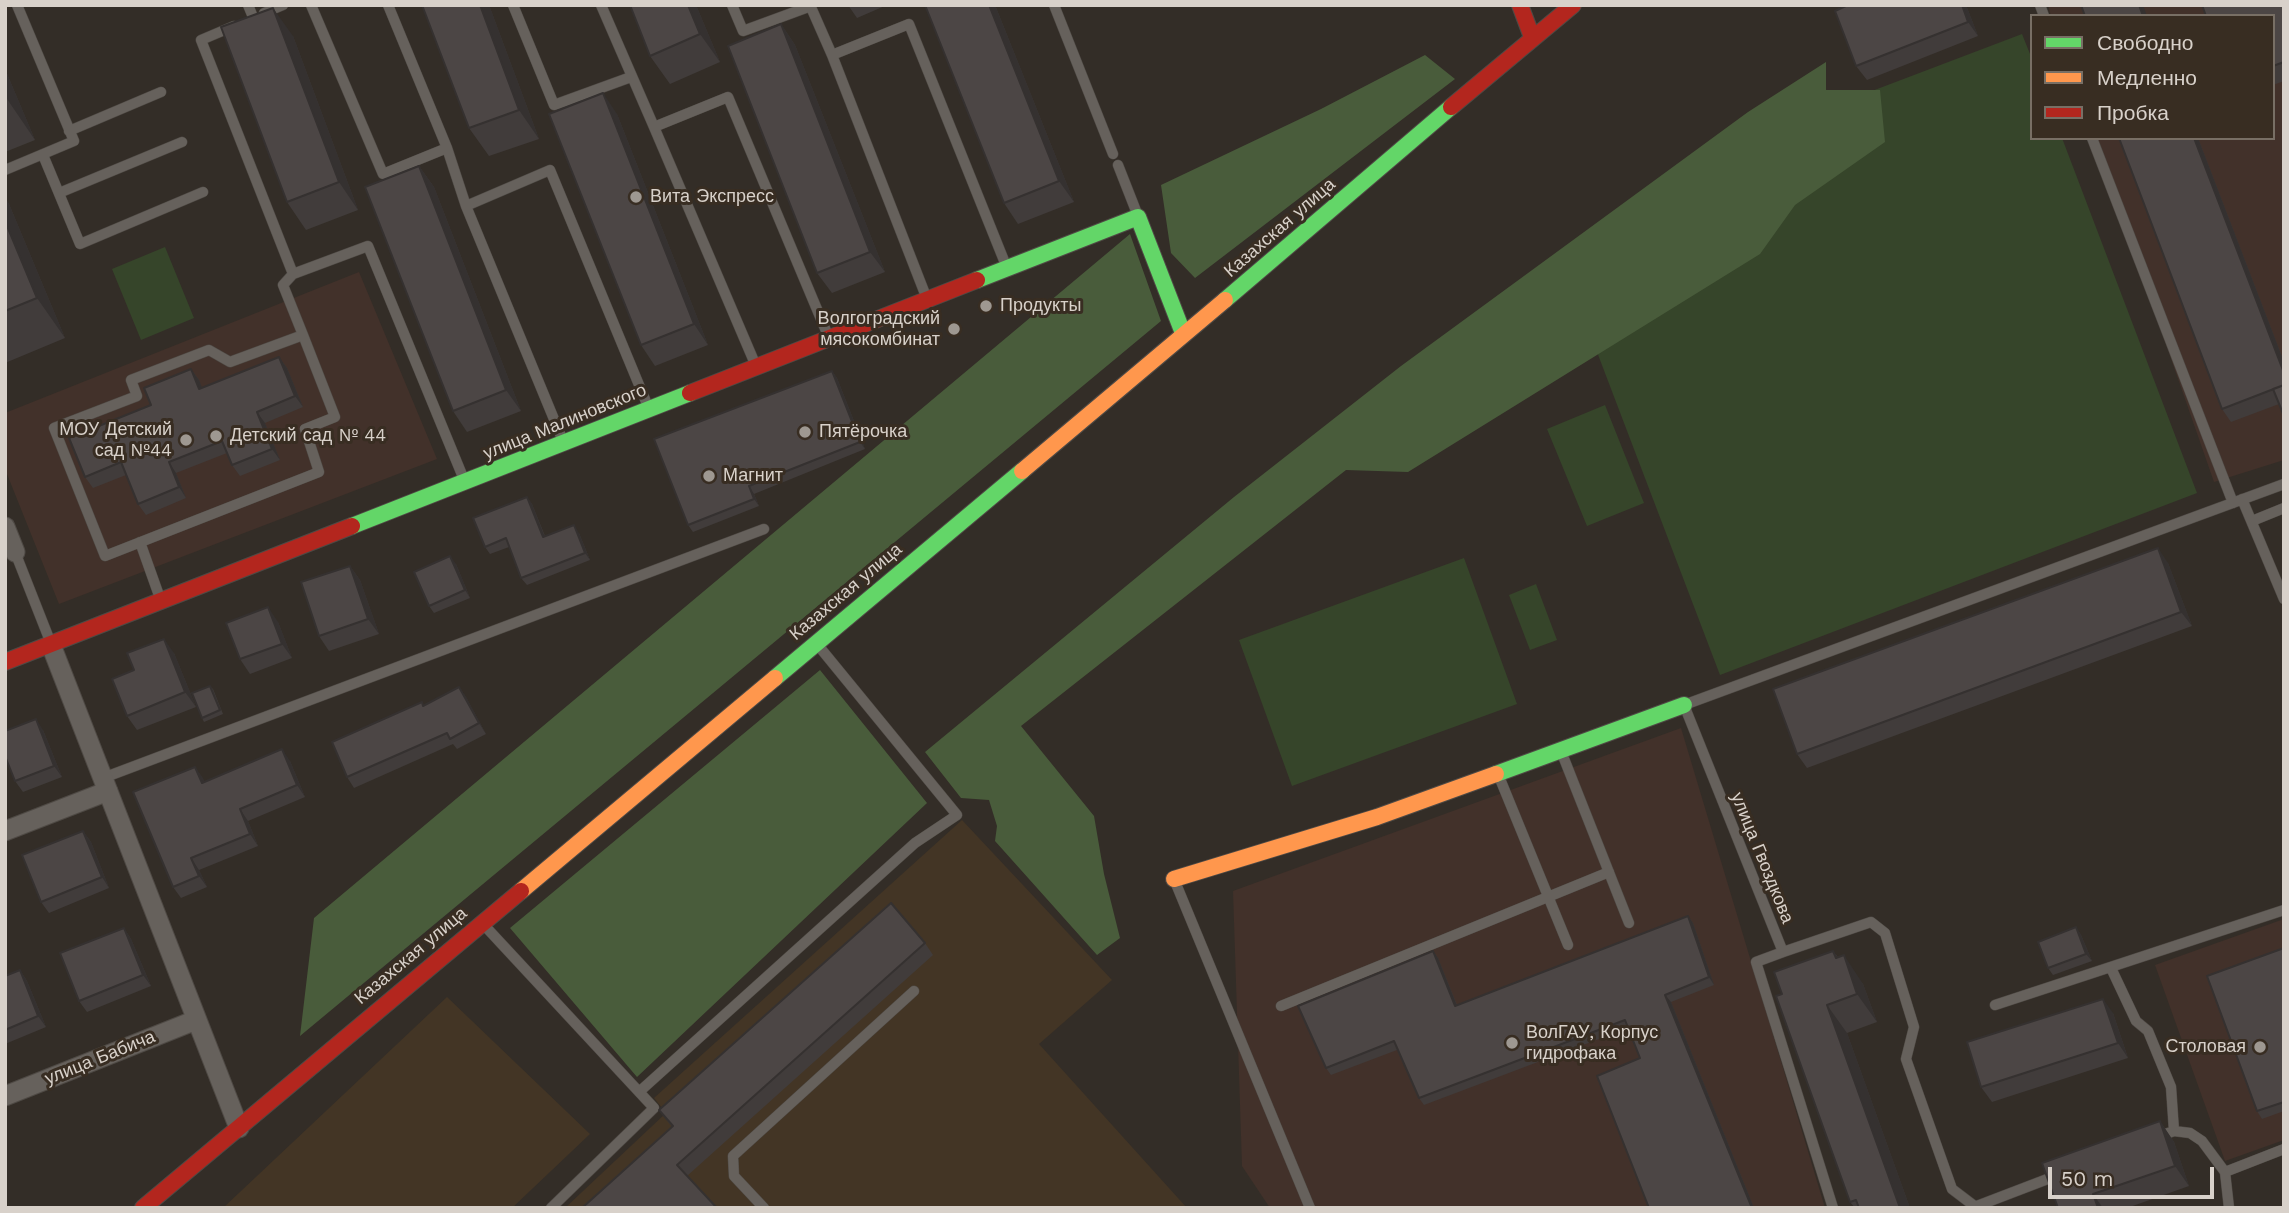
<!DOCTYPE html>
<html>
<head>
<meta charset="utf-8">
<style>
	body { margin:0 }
	#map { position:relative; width:2289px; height:1213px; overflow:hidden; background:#332d27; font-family:"Work Sans",sans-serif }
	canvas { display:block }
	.frame { position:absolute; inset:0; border:7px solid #d8d1ca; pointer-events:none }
	.legend { position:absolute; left:2030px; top:14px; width:245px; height:126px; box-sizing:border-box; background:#382d22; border:2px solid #786f65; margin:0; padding:9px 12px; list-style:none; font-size:21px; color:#d8d1ca }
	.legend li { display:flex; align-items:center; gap:14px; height:35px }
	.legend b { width:35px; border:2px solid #786f65 }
	.scale { position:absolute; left:2048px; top:1167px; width:166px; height:32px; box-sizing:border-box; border:4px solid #d8d1ca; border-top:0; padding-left:9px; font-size:21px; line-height:24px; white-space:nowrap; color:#d8d1ca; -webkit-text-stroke:5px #382d22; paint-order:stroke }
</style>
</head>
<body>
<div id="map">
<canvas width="2289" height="1213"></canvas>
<div class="frame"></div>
<ul class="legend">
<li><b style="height:9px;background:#63d668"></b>Свободно</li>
<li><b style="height:9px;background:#ff974d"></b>Медленно</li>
<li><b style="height:9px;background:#b3261e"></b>Пробка</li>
</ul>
<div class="scale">50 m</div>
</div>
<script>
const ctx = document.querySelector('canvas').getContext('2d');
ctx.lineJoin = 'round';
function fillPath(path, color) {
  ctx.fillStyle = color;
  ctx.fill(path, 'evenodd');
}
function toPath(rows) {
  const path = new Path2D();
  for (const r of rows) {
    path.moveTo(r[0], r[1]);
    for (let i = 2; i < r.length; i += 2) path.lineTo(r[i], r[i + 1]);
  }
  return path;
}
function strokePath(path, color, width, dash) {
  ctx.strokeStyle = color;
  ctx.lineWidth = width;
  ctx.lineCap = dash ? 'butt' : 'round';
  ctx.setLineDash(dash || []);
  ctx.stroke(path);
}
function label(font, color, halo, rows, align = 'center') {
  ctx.font = font + ' "Work Sans",sans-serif';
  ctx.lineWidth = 6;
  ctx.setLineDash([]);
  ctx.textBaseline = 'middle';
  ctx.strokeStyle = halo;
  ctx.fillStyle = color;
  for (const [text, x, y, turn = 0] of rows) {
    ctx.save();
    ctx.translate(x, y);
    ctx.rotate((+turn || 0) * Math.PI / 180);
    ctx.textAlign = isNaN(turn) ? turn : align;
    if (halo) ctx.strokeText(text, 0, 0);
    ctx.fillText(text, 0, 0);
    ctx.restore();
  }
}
const built = toPath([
	[962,820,1112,980,1039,1044,1187,1208,565,1208,666,1113,654,1098],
	[447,997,590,1134,512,1208,223,1208]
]);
const education = toPath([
	[2048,5,2284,5,2284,460,2214,482,2094,138,2273,138,2273,16,2051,16],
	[359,272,437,459,59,604,5,469,5,413],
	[1681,728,1825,1208,1270,1208,1242,1166,1233,891],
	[2284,919,2284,1140,2225,1161,2155,965]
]);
const green = toPath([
	[2022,34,2032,59,2032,138,2062,138,2197,493,1720,675,1565,268,1813,80,1843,102],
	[165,247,194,318,141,340,112,269],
	[1605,405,1644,503,1587,526,1547,429],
	[1464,558,1517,704,1292,786,1239,640],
	[1536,584,1557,640,1530,650,1509,595]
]);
const forest = toPath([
	[1425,55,1455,79,1195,278,1171,253,1161,185,1321,109],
	[1826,62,1826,90,1880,90,1885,142,1795,205,1760,254,1408,472,1346,470,1021,726,1094,816,1104,874,1120,938,1097,955,995,841,997,826,989,800,961,798,925,752,1234,497,1401,366,1748,112],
	[1130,234,1161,321,300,1036,314,918],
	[820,670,927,803,637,1077,510,928]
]);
const lane = toPath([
	[248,5,253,17],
	[311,5,383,174,447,148],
	[388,5,447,148,466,206],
	[513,5,554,105,631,77],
	[601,5,654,127],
	[732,5,743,31,811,6],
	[810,5,832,55],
	[1054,5,1113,154],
	[2040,5,2044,16],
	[264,13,283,5],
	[234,26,201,40,293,274,368,246,465,482],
	[69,131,161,92],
	[2092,138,2233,503],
	[43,155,80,244,203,192],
	[1118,165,1138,216],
	[5,170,74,141,17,5],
	[59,193,182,142],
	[293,274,283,285,303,335,335,417,305,429,319,472,105,556,54,428,137,396,131,380,209,350,230,362,303,335],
	[927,299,832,55,909,24,1007,268],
	[756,366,654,127,728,97,829,338],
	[563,441,466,206,550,170,649,409],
	[2242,499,2284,599],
	[2252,521,2284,508],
	[140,542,161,601],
	[15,552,50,641],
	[1561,751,1629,923],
	[1498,774,1568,945],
	[103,778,764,529],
	[1174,879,1310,1208],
	[484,925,654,1108,551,1208],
	[1783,952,1756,962,1833,1208],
	[2111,968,2136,1021,2148,1031,2171,1087,2174,1131],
	[1995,1005,2284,910],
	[1281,1006,1609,872],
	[639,1092,915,843,957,815,817,644],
	[2157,1137,2174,1131,2190,1133,2202,1141,2225,1172],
	[1977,1206,2058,1175],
	[764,1208,734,1176,733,1156,914,991],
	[1977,1208,1952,1189,1906,1059,1914,1027,1885,933,1871,922,1783,952,1684,705,2284,484],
	[2229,1208,2225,1172,2284,1149]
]);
const street = toPath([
	[5,527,15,552],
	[51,645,239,1128],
	[5,831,108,791],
	[5,1096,196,1020]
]);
const fast = toPath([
	[977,280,1138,217,1183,333],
	[1225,300,1451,107],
	[352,526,690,393],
	[775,678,1022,471],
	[1496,774,1684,705]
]);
const slow = toPath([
	[1022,471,1225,300],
	[1174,879,1377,817,1496,774],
	[521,891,775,678]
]);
const jam = toPath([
	[1520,5,1532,37],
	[1451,107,1573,5],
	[690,393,977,280],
	[5,662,352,526],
	[143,1208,521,891]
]);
const wall = toPath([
	[422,5,489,5,539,139,489,156,469,128],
	[630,5,696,5,720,62,670,84,650,56],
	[848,5,887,5,857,18],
	[925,5,995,5,1074,202,1018,224,1004,203],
	[1848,5,1966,5,1978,36,1867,80,1856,66],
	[2284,5,2284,81,2273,85,2273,16],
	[781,24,795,45,885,272,832,293,817,273],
	[293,36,358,210,306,230,287,202],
	[5,69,35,140,5,152],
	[617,114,708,345,655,366,641,345],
	[2119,138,2198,138,2284,362,2279,404,2231,422,2222,409],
	[419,166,434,187,521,411,467,432,453,411],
	[5,198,9,204,65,338,5,363],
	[279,357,287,368,303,407,265,423,280,460,240,476,232,465,227,453,176,473,186,498,146,515,138,504,126,475,93,488,85,477,151,405,191,369,199,380,202,388],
	[832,371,837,378,865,449,754,494,759,506,693,532,688,525],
	[527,497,532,504,545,536,579,533,590,560,527,585,521,578,509,547,490,554,485,547],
	[2168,563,2192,626,1807,768,1797,754],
	[456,564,470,598,434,613,429,606],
	[350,566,360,580,379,634,329,651,319,636],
	[278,622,292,658,250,674,240,659],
	[174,653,196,707,137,730,127,716,134,670],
	[210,686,213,689,223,714,204,722,202,718],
	[459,687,466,697,486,734,457,749,453,744,354,788,347,777,424,706],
	[43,730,62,777,23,792,15,781],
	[290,761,305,797,248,821,258,846,199,870,207,887,181,898,173,887,195,767,205,782],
	[83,831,91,842,109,888,49,913,41,902],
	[1688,916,1693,923,1714,985,1671,1002,1754,1208,1649,1208,1640,1058,1628,1028,1424,1105,1419,1098,1397,1050,1331,1075,1326,1068,1433,951,1438,958,1457,1005],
	[2076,927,2081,935,2092,961,2053,975,2048,968],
	[124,928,131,939,151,986,87,1012,79,1001],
	[925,943,933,955,687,1176,582,1208,672,1127,659,1110],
	[2284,948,2284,1111,2262,1119,2257,1111],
	[1833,951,1838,957,1863,984,1877,1022,1847,1033,1910,1208,1855,1208,1850,1202,1782,994],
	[20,970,27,981,46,1027,5,1044,5,976],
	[2113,1013,2128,1058,1992,1102,1981,1087],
	[2160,1121,2174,1142,2189,1186,2127,1208,2058,1208]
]);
const shadedWall = toPath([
	[480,5,489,5,539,139,519,110],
	[688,5,696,5,720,62,700,34],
	[989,5,995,5,1074,202,1059,181],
	[1962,5,1966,5,1978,36,1968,22],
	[2139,5,2143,5,2147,16,2143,16],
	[273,8,293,36,358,210,339,182],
	[781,24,795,45,885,272,870,252],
	[5,69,35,140,5,96],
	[603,93,617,114,708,345,694,324],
	[2194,138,2198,138,2284,362,2284,373],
	[419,166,434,187,521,411,506,390],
	[5,198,9,204,65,338,37,298,5,221],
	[279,357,287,368,303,407,295,396],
	[191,369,199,380,207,400,199,389],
	[832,371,837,378,865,449,860,442],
	[257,412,265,423,280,460,272,449],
	[169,462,176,473,186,498,179,487],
	[749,486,754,494,759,506,754,499],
	[527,497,532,504,548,545,543,537],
	[574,525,579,533,590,560,585,553],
	[2158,548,2168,563,2192,626,2181,612],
	[450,556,456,564,470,598,465,590],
	[350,566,360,580,379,634,368,619],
	[268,607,278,622,292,658,282,644],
	[164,639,174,653,196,707,185,692],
	[459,687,466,697,486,734,479,723],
	[36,719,43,730,62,777,54,766],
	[282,749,290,761,305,797,297,785],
	[195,767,203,778,210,795,202,783],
	[240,809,248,821,258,846,250,834],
	[83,831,91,842,109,888,102,877],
	[191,858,199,870,207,887,199,876],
	[1688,916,1693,923,1714,985,1709,977],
	[2076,927,2081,935,2092,961,2086,954],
	[124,928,131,939,151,986,143,975],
	[1433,951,1438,958,1460,1013,1455,1006],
	[1833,951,1850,975,1844,955,1863,984,1877,1022,1857,994,1836,958],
	[20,970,27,981,46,1027,38,1016],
	[1665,995,1671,1002,1754,1208,1752,1208],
	[2103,999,2113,1013,2128,1058,2118,1043],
	[1827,1005,1847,1033,1910,1208,1900,1208],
	[2160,1121,2174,1142,2189,1186,2175,1166],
	[2093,1194,2103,1208,2098,1208]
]);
const building = toPath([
	[422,5,480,5,519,110,469,128,422,5],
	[630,5,688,5,700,34,650,56,630,5],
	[925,5,989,5,1059,181,1004,203,925,5],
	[1848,5,1962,5,1968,22,1856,66,1835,11,1848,5],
	[2081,5,2139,5,2143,16,2085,16,2081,5],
	[2202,5,2284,5,2284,62,2273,66,2273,16,2206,16,2202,5],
	[273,8,339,182,287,202,221,27,273,8],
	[781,24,870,252,817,273,728,46,781,24],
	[603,93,694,324,641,345,549,114,603,93],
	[2119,138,2194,138,2284,373,2284,385,2222,409,2119,138],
	[419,166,506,390,453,411,365,187,419,166],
	[5,221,37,298,5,311,5,221],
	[279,357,295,396,257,412,272,449,232,465,222,441,169,462,179,487,138,504,121,462,85,477,69,438,151,405,144,388,191,369,199,389,279,357],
	[832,371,860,442,749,486,754,499,688,525,654,439,832,371],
	[2284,385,2284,416,2273,389,2284,385],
	[527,497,543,537,574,525,585,553,521,578,506,538,485,547,473,518,527,497],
	[2158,548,2181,612,1797,754,1773,689,2158,548],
	[450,556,465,590,429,606,414,572,450,556],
	[350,566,368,619,319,636,301,582,350,566],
	[268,607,282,644,240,659,226,623,268,607],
	[164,639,185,692,127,716,112,679,134,670,127,653,164,639],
	[210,686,220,710,202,718,192,693,210,686],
	[459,687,479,723,450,739,447,733,347,777,332,742,422,702,423,706,459,687],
	[36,719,54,766,15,781,5,756,5,731,36,719],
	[282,749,297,785,240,809,250,834,191,858,199,876,173,887,133,792,195,767,202,783,282,749],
	[83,831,102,877,41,902,22,855,83,831],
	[891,903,925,943,677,1165,717,1208,582,1208,673,1126,659,1110,891,903],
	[1688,916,1709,977,1665,995,1752,1208,1649,1208,1597,1076,1640,1058,1625,1020,1419,1098,1394,1041,1326,1068,1298,1006,1433,951,1455,1006,1688,916],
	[2076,927,2086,954,2048,968,2038,942,2076,927],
	[124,928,143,975,79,1001,60,953,124,928],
	[2284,948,2284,1102,2257,1111,2207,976,2284,948],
	[1833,951,1836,958,1844,955,1857,994,1827,1005,1900,1208,1859,1208,1856,1200,1850,1202,1776,996,1782,994,1774,972,1833,951],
	[20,970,38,1016,5,1030,5,976,20,970],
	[2103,999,2118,1043,1981,1087,1967,1042,2103,999],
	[2160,1121,2175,1166,2093,1194,2098,1208,2058,1208,2042,1163,2160,1121]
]);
const markers = [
	[636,197,7,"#9e9891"],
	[986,306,7,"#9e9891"],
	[954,329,7,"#9e9891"],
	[805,432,7,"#9e9891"],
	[216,436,7,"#9e9891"],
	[186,440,7,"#9e9891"],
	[709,476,7,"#9e9891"],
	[1512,1043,7,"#9e9891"],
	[2260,1047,7,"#9e9891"]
];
const poiNames = [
	["Вита Экспресс",650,197],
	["Продукты",1000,306],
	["Волгоградский",940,319,"right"],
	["мясокомбинат",940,340,"right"],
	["МОУ Детский",172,430,"right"],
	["сад №44",172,451,"right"],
	["Пятёрочка",819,432],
	["Детский сад № 44",230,436],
	["Магнит",723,476],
	["ВолГАУ, Корпус",1526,1033],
	["гидрофака",1526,1054],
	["Столовая",2246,1047,"right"]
];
const streetNames = [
	["Казахская улица",1280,228,-41],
	["улица Малиновского",565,422,-22],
	["Казахская улица",846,592,-40],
	["улица Гвоздкова",1762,858,68],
	["Казахская улица",411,956,-40],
	["улица Бабича",100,1058,-22]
];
fillPath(built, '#433525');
fillPath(education, '#42312a');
fillPath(green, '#36452a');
fillPath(forest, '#495c3b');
strokePath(lane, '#4f4a45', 11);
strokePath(street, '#4f4a45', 21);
strokePath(fast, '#4f4a45', 18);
strokePath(slow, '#4f4a45', 18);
strokePath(jam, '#4f4a45', 18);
strokePath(lane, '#66615c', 10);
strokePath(street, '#66615c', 19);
strokePath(fast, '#63d668', 16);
strokePath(slow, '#ff974d', 16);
strokePath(jam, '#b3261e', 16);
fillPath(wall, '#413c3b');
fillPath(shadedWall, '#353130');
fillPath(building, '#4c4645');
strokePath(building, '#353130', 2);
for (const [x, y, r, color] of markers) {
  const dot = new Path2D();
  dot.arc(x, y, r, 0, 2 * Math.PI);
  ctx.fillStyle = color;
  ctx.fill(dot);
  strokePath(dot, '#382d22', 2.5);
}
label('18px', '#d8d1ca', '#382d22', poiNames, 'left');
label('18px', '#d8d1ca', '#382d22', streetNames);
</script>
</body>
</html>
